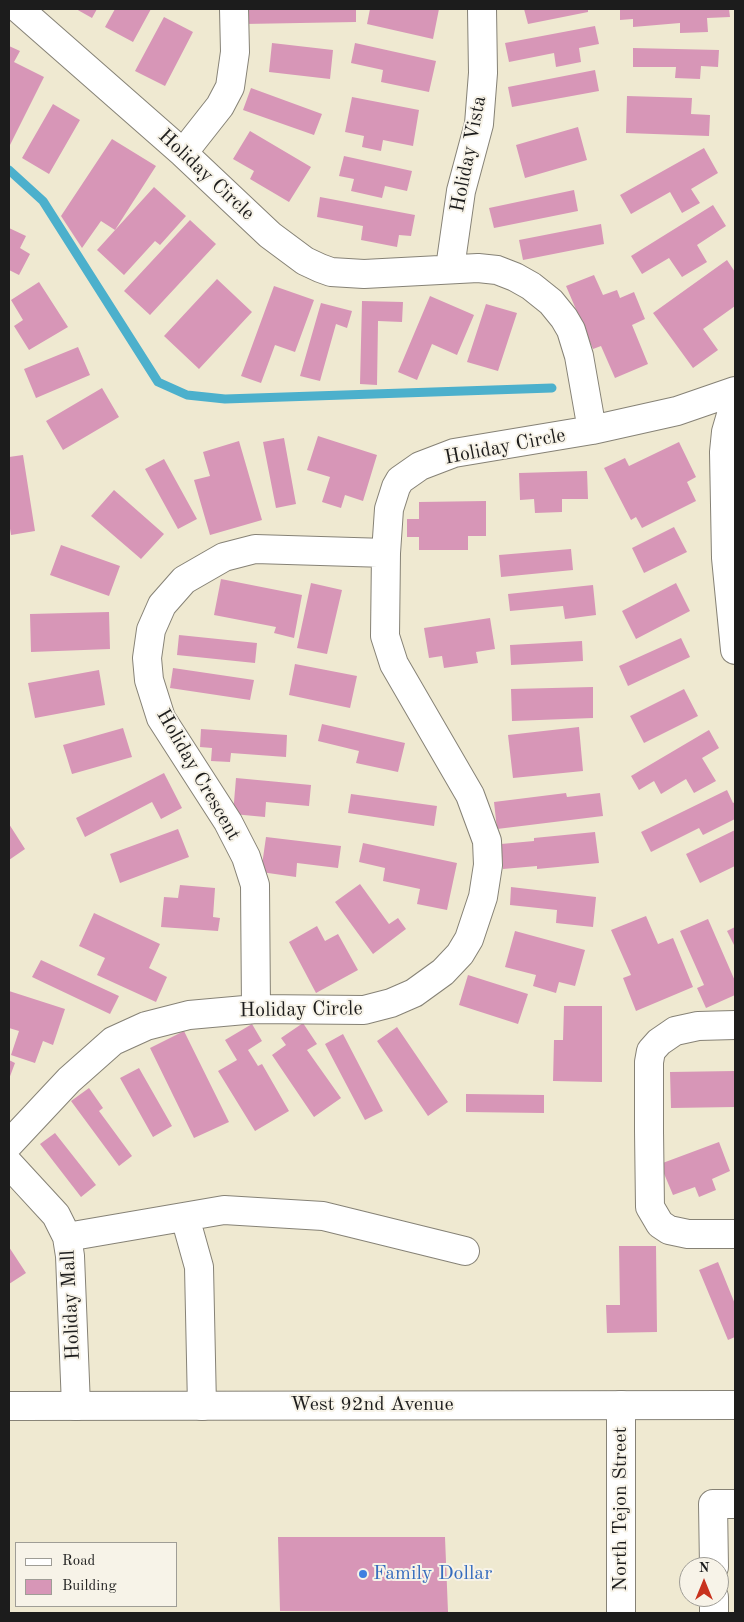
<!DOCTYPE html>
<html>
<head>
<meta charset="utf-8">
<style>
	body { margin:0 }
	#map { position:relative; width:744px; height:1622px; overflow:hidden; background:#efe9d1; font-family:"Old Standard TT",serif }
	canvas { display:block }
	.frame { position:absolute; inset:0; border:10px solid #1c1c1c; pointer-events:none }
	.legend { position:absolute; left:15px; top:1542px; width:162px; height:65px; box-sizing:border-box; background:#f7f3e8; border:1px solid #9f9d96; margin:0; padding:6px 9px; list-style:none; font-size:15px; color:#1c1c1c }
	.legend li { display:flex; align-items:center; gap:10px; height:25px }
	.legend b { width:25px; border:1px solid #9f9d96 }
	.north { position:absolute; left:679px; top:1557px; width:50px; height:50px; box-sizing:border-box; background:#f7f3e8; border:1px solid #9f9d96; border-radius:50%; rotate:0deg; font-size:14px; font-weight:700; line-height:20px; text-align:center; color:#1c1c1c }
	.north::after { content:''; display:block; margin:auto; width:18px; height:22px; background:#c8321e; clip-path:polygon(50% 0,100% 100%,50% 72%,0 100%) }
</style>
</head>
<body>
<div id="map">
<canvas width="744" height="1622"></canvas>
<div class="frame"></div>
<ul class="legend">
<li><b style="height:6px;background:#fff"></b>Road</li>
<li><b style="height:14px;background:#d796b7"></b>Building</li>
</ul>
<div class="north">N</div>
</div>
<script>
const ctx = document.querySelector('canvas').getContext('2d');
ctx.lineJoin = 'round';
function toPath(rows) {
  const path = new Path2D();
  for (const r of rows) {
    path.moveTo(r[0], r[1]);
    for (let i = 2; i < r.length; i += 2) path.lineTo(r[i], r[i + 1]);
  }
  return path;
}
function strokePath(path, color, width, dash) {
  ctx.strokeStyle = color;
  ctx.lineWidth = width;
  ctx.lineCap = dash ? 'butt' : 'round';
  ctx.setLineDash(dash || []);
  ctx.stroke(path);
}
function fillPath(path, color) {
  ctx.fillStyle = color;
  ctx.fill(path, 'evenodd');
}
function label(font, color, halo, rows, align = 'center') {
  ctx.font = font + ' "Old Standard TT",serif';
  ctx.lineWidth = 4;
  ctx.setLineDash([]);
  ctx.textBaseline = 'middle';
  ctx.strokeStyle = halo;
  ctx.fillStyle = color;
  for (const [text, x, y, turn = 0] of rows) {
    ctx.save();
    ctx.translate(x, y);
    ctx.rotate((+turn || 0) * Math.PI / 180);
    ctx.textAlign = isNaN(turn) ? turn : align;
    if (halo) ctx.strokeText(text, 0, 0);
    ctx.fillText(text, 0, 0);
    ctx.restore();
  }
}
const stream = toPath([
	[9,170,43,201,158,382,187,395,225,399,552,388]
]);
const building = toPath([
	[76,9,97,9,92,18],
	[115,9,151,9,133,42,105,27],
	[244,9,356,9,356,22,244,24],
	[370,9,439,9,433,39,367,24],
	[524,9,588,9,588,12,528,24],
	[620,9,729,9,730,17,707,18,708,32,680,33,680,23,633,27,633,19,620,20],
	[164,17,193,32,165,86,135,71],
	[595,26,599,44,579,48,581,62,556,67,554,53,509,62,505,43],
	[272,43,333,50,330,79,269,72],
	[355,43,436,61,429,92,381,82,383,70,351,63],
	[9,46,20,51,14,62,44,77,9,147],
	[633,48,719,50,718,67,701,66,700,79,675,78,676,67,633,67],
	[595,70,599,91,512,107,508,87],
	[251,88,322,114,314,135,243,110],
	[627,96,692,98,691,114,710,115,709,136,626,133],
	[352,97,419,110,413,146,383,140,381,151,362,147,364,136,345,132],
	[53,104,80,120,49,174,22,158],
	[578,127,587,160,525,178,516,145],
	[250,131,311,167,289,202,250,179,254,171,233,159],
	[112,139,156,166,115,230,101,221,82,248,61,216],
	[704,148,718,173,691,189,700,203,682,213,670,192,631,214,620,195],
	[344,156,412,171,407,191,385,186,382,198,351,191,354,179,339,176],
	[154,187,186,216,160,245,155,241,124,275,97,250],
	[574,190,578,211,494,228,489,208],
	[320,197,415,215,411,236,399,235,397,247,361,240,363,226,317,217],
	[713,205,726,226,697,245,707,262,682,277,669,258,642,274,631,256],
	[190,220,216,244,150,315,124,291],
	[601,224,604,244,523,260,519,240],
	[9,228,26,236,20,248,30,254,19,275,9,270],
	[727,260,735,272,735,306,703,329,718,350,693,368,653,313],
	[594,275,603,295,617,290,620,298,634,292,645,319,632,325,648,364,615,378,601,346,593,349,566,286],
	[217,279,252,312,199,369,164,336],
	[39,282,68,327,29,350,14,326,23,320,11,300],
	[274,286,314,300,295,352,275,345,261,383,241,376],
	[430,296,474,315,457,355,432,344,417,380,398,372],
	[362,301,403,302,402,322,378,321,377,385,360,384],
	[321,303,352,311,347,328,336,324,320,381,300,376],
	[486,304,517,313,498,371,467,362],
	[78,347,90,375,36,398,24,369],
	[102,388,119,417,63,450,46,421],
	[318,436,377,455,363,501,345,495,341,508,322,502,330,477,307,470],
	[284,438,296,504,276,508,263,442],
	[239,441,262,520,210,535,194,480,210,476,203,452],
	[679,442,696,477,687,482,696,501,642,528,636,517,631,520,604,468,625,458,629,466],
	[23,455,35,531,11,535,9,522,9,457],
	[164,459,197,519,178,529,145,469],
	[587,471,588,499,562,499,562,512,535,513,534,499,520,500,519,473],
	[114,490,164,534,141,559,91,516],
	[486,501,486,536,468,536,468,550,419,550,419,537,407,537,407,519,419,519,419,502],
	[674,527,687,552,644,573,632,548],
	[61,545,120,566,109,596,50,575],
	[571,549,573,570,501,577,499,555],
	[221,579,302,595,294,638,274,633,276,627,214,615],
	[311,583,342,590,327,654,297,648],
	[676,583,690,611,636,639,622,611],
	[593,585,596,615,565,619,563,606,510,611,508,594],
	[109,612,110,649,31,652,30,614],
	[490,618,495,649,476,652,478,663,444,668,442,656,429,658,424,628],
	[179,635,257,643,255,663,177,655],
	[681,638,690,657,628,686,619,666],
	[582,641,583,661,511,665,510,645],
	[295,664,357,676,350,708,289,695],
	[173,668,254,680,250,700,170,688],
	[99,670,105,705,35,718,28,683],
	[593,687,593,718,512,721,511,689],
	[684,689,698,716,644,743,630,716],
	[322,724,405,743,398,772,356,763,359,751,318,741],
	[579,727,583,771,513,778,508,735],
	[123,728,132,757,72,774,63,745],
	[201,729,287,735,286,757,231,753,230,762,211,761,212,748,200,747],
	[709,730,719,748,702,758,716,781,694,793,686,779,661,794,654,781,639,790,631,776],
	[164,773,182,808,161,819,152,802,85,837,76,818],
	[236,778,311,785,309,806,266,802,265,817,233,814],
	[727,790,733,803,735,802,735,819,703,835,699,828,651,852,641,832],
	[566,793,567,797,600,793,603,816,497,829,494,802],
	[351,794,437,806,434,826,348,813],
	[9,824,25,849,9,860],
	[178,829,189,857,120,883,110,854],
	[735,830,735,866,700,883,686,854],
	[595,832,599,863,537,869,537,866,503,869,501,844,534,841,534,838],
	[266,837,341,846,338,868,297,863,296,877,261,872],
	[363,843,457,863,447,910,417,904,420,889,383,881,385,868,359,862],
	[360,884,389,924,398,918,406,929,373,954,335,902],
	[180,885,215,888,213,917,220,918,218,931,161,927,164,897,178,898],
	[511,887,596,897,593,927,556,923,557,910,510,905],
	[94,913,160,944,149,968,167,977,156,1002,97,975,105,958,79,946],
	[646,916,658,944,673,938,693,987,636,1011,623,978,631,975,611,930],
	[708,919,735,981,735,995,706,1008,697,988,704,985,680,931],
	[317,926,325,941,338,934,358,970,316,993,289,942],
	[735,927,735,947,727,931],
	[515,931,585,950,575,986,559,982,556,993,533,986,536,975,505,967],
	[41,960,119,996,110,1014,32,977],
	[468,975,528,994,518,1024,459,1005],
	[9,991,65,1009,53,1045,43,1041,35,1063,11,1055,19,1031,9,1028],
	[564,1006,602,1006,602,1082,553,1081,554,1040,563,1040],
	[303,1023,317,1044,307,1050,341,1098,314,1117,272,1055,286,1045,281,1038],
	[252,1024,262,1041,248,1050,258,1066,262,1064,289,1111,255,1131,218,1071,237,1060,225,1040],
	[397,1027,448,1102,428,1116,377,1041],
	[184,1031,229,1122,194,1138,150,1048],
	[343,1034,383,1111,365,1120,325,1044],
	[9,1060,15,1063,9,1079],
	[139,1068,172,1126,153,1137,120,1078],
	[735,1071,735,1107,671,1108,670,1072],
	[89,1088,103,1108,99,1111,132,1156,119,1166,71,1101],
	[466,1094,544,1095,544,1113,466,1112],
	[55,1133,96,1185,81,1197,40,1144],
	[719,1142,730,1171,712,1179,716,1190,699,1197,695,1187,673,1195,660,1164],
	[619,1246,656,1246,657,1332,607,1333,606,1305,620,1305],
	[9,1247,26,1273,9,1284],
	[718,1262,735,1304,735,1337,728,1340,699,1270],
	[278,1537,445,1537,448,1612,280,1611]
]);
const minor = toPath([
	[19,9,183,153,270,235,305,261,320,268,331,272,364,274,478,268,497,270,515,277,531,286,551,302,564,318,571,330,579,356,592,430],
	[183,153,220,106,230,87,235,52,234,9],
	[450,268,461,191,479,124,483,73,482,9],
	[735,401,726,432,724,452,726,558,735,650],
	[256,1009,255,885,246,857,228,822,161,718,149,680,147,658,151,630,162,605,184,580,224,557,255,549,386,553],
	[735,1025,698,1026,675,1031,659,1042,651,1051,649,1062,649,1131,650,1207,660,1224,669,1230,688,1234,735,1234],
	[9,1144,69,1080,113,1041,146,1026,189,1015,256,1009,364,1010,391,1003,414,993,443,972,460,954,469,939,483,897,488,865,487,841,470,795,394,664,385,636,386,553,389,509,396,487,400,480,420,466,454,453,592,430,677,411,735,391],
	[9,1164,56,1215,67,1237,70,1256,76,1406],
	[185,1217,199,1267,202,1406],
	[67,1237,224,1210,323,1216,465,1251],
	[621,1405,621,1613],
	[714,1567,713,1504,735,1504],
	[714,1597,714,1613]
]);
const major = toPath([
	[9,1406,735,1405]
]);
const markers = [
	[363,1574,5,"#3f7fe0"]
];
const streetNames = [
	["Holiday Vista",469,154,-79],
	["Holiday Circle",206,175,43],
	["Holiday Circle",505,447,-11],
	["Holiday Crescent",198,775,60],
	["Holiday Circle",301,1010,-1],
	["Holiday Mall",71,1305,-93],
	["West 92nd Avenue",372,1405],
	["North Tejon Street",621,1509,-90]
];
const shopNames = [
	["Family Dollar",373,1574]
];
strokePath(stream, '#4cb0cc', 9);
fillPath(building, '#d796b7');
strokePath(minor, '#868276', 30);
strokePath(major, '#868276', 30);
strokePath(minor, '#fff', 28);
strokePath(major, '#fff', 28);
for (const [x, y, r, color] of markers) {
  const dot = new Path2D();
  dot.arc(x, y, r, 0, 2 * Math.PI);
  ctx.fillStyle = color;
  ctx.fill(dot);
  strokePath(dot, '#f7f3e8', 2);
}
label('20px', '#1c1c1c', '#f7f3e8', streetNames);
label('20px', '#366cbe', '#f7f3e8', shopNames, 'left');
</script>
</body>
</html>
